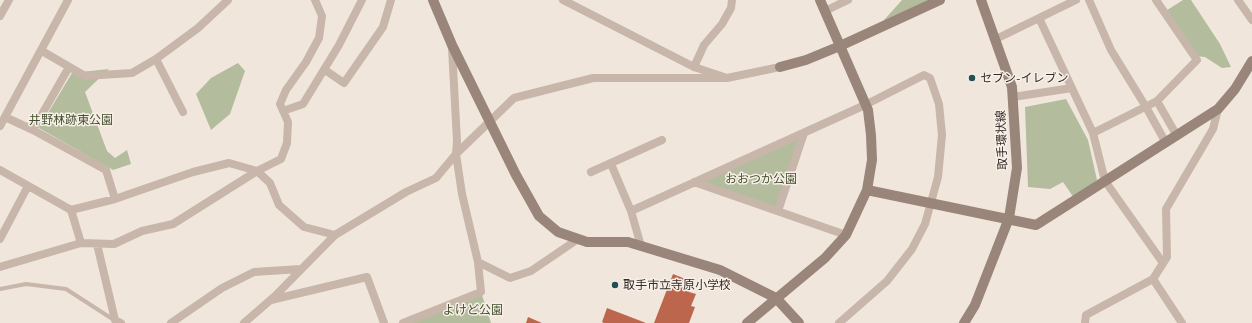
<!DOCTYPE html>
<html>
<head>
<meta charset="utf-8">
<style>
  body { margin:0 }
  canvas { display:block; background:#f0e6dc }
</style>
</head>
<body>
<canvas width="1252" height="323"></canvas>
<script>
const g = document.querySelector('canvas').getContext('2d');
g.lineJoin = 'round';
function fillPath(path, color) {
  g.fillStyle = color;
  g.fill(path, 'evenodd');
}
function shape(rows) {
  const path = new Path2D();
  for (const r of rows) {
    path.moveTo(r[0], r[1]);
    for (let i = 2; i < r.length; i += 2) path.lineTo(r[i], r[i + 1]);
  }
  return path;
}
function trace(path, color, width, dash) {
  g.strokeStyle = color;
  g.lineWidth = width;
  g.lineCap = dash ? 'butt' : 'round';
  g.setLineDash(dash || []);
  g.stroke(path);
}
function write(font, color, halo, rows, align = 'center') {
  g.font = font + ' "Public Sans","Noto Sans JP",sans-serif';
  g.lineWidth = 3;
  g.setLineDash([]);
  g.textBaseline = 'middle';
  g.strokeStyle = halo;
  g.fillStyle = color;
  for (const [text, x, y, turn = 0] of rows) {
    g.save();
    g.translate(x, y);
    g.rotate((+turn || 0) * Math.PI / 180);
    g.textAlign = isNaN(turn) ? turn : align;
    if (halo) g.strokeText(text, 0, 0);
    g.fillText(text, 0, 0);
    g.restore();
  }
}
fillPath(shape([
  [902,0,940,0,876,29],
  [1183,0,1191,0,1220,44,1231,67,1222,68,1205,57,1194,56,1164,12],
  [238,63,245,71,230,114,211,130,196,94,211,78],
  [109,69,85,92,107,151,115,158,127,150,131,164,113,170,39,128,72,73],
  [1066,99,1088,140,1097,180,1074,198,1063,182,1050,189,1028,187,1025,107],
  [804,133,778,211,694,182],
  [481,292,491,323,403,323]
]), '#b3bd9d');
fillPath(shape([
  [673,274,693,282,689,292,696,294,691,306,695,307,689,323,654,323],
  [607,308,646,323,604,323,602,322],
  [528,317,542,323,526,323]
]), '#bc674d');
trace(shape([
  [0,289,26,284,66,289,114,320]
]), '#c7b6a9', 4);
trace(shape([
  [563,0,694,67,727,78,780,67],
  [1089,0,1111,50,1146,107,1166,143],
  [1156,0,1197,60,1157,101],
  [1238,0,1252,20],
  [825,11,848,0],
  [0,16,9,0],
  [1039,18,1093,133,1105,181,1163,263],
  [996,39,1076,0],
  [42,51,85,76,132,73,156,59,198,28,228,0],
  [156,59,183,112],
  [694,67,704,45,722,24,731,8,732,0],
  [325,70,344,83,383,27,391,0],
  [1013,97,1072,88],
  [283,111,303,104,339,45,362,0],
  [5,117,33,130,106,170,115,199],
  [0,126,68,0],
  [33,130,69,67],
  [1093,133,1157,101,1177,136],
  [611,164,631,211,641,246],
  [0,170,71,210,115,199,193,172,229,163,257,171,281,159,287,143,288,122,280,104,286,90,306,62,319,38,322,16,315,0],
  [591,172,662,140],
  [694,182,846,235],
  [71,210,81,243],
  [631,211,865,105,924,75,930,78,939,104,942,135,938,177,925,224,912,249,887,281,839,323],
  [778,211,804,133],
  [0,239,28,186],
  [97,244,115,320,121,323],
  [478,262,510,278,531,271,578,239],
  [0,267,81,243,114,244,142,231,173,224,257,171,270,183,279,205,304,227,335,235],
  [1153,279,1182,323],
  [271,300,367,277,384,323],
  [171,323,222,288,254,272,301,269],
  [244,323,275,296,335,235,406,192,436,178,456,154,457,141,452,48],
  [403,323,481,292,478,262,462,194,456,154,514,98,593,78,727,78],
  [1085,323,1086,315,1153,279,1167,257,1166,209,1213,129,1218,109]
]), '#c7b6a9', 8);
trace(shape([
  [433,0,452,45,516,175,539,216,558,232,587,242,628,242,720,270,776,298,799,323],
  [780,67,806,60,840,46,940,0],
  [867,190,1036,225,1218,109,1235,89,1252,61],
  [747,323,825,258,846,235,867,190,872,160,871,135,868,110,820,0],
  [964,323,975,305,1009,218,1017,168,1012,87,981,0]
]), '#9a857a', 10);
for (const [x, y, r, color] of [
  [972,78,4,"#214f52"],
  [615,285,4,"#214f52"]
]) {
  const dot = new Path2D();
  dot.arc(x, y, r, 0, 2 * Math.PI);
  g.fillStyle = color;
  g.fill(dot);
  trace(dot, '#f8f0e8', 1.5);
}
write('12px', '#342c28', '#f8f0e8', [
  ["セブン-イレブン",980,78],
  ["取手市立寺原小学校",623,285]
], 'left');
write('12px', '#44502e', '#f8f0e8', [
  ["井野林跡東公園",71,120],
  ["おおつか公園",761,179],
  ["よけど公園",473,310]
]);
write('12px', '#342c28', '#f8f0e8', [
  ["取手環状線",1002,140,-92]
]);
</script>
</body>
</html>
